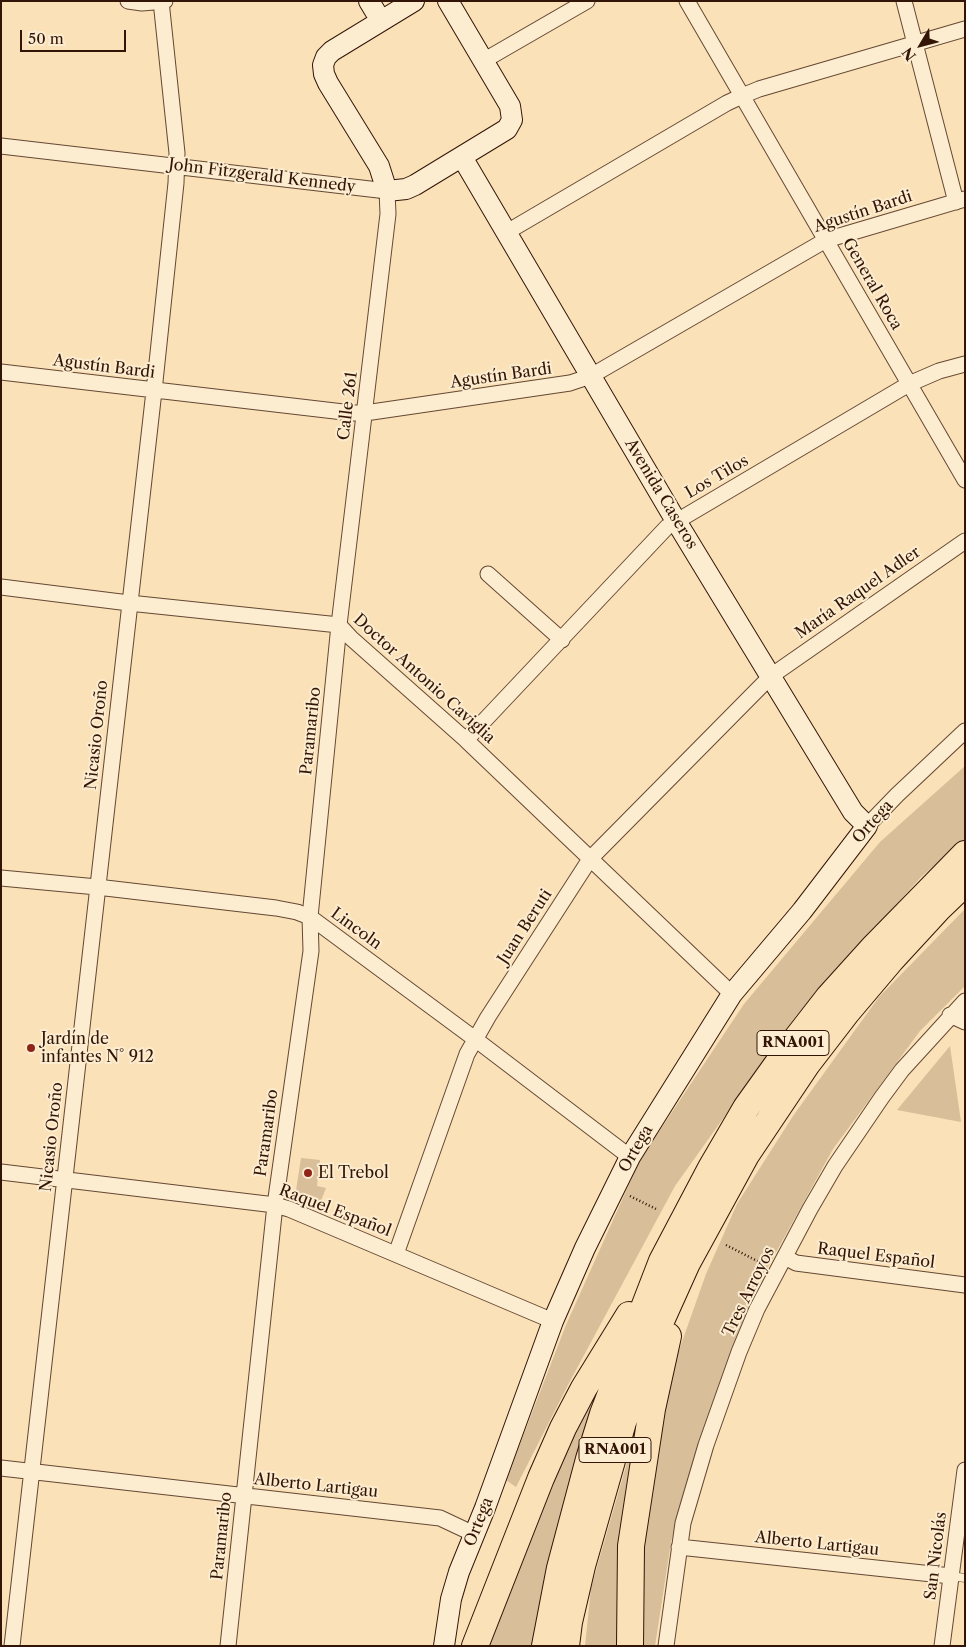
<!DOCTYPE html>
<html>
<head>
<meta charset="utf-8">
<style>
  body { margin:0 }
  #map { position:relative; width:966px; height:1647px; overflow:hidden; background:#fae1b7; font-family:"Libre Caslon Text",serif }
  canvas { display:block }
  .frame { position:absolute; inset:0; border:2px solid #331507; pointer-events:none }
  .north { position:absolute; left:896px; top:20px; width:50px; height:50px; -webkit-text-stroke:4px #fcecd0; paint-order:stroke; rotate:233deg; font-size:14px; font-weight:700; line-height:20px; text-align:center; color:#331507 }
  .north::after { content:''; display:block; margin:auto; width:18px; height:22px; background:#331507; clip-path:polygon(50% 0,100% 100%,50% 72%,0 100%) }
  .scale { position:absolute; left:20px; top:30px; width:106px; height:22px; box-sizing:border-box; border:2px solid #331507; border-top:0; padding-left:6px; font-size:15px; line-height:18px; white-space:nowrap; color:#331507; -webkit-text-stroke:4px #fcecd0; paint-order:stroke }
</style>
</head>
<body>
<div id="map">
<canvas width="966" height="1647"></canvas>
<div class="frame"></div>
<div class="north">N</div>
<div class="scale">50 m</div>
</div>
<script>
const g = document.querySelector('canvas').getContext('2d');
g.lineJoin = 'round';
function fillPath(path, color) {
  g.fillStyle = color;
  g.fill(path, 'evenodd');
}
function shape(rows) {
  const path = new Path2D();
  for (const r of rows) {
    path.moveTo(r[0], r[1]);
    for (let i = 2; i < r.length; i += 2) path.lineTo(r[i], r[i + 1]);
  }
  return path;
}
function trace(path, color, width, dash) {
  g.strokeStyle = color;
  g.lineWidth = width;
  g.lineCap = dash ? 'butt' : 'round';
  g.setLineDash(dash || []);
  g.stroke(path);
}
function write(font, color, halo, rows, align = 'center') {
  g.font = font + ' "Libre Caslon Text",serif';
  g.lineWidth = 4;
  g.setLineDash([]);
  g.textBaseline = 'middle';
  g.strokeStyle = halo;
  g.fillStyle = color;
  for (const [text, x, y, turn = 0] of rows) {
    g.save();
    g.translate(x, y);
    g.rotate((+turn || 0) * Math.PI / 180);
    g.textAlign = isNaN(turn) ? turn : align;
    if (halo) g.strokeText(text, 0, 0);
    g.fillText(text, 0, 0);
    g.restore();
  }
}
fillPath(shape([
  [965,766,965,839,921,877,796,1016,675,1186,569,1383,516,1487,506,1480,566,1325,640,1160,744,1004,880,842],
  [965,909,965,986,920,1031,833,1149,753,1294,699,1441,671,1542,655,1646,638,1646,639,1547,671,1373,706,1274,737,1204,793,1116,879,997],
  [950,1046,961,1122,897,1110],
  [301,1158,320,1160,317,1186,326,1188,318,1208,295,1197],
  [601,1382,539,1646,481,1646,549,1480],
  [643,1407,621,1646,585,1646,591,1588]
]), '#d8be99');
const lane = shape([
  [951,1576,965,1578]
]);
const street = shape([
  [128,1,142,3,165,1],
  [687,1,965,480],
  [904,1,956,202],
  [483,61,587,1],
  [1,146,387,191,388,214,339,625,310,917,311,951,275,1205,228,1646],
  [507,232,727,103,742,96,759,89,965,29],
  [1,372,352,413,365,413,570,383,591,376,826,240,965,199],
  [488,574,562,640],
  [1,587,129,603,339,625,351,638,466,740,732,994],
  [466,740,667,527,909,384,939,371,965,364],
  [867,826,897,795,965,731],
  [1,878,97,887,276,908,297,912,310,917,475,1039,630,1157],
  [950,1015,965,1022],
  [1,1172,275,1205,289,1209,553,1321],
  [396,1254,467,1054,488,1017,590,859,771,676,965,541],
  [785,1257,796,1263,965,1285],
  [1,1468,440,1518,474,1534],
  [679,1547,951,1576],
  [12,1646,154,391,176,183,177,153,161,1],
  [666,1646,683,1523,706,1445,739,1352,757,1309,810,1209,835,1166,882,1097,902,1070,965,1001],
  [942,1646,965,1470]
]);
const secondary = shape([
  [369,1,381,21],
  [414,1,332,51,326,57,323,65,324,74,328,83,379,166,387,191,406,189,415,185,507,129,512,120,510,106,448,1],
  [444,1646,451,1599,459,1572,485,1508,553,1321,585,1248,630,1157,732,994,802,911,867,826,853,812,676,521,462,157]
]);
const highway = shape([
  [475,1646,541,1478,563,1428,584,1388,629,1315],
  [545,1646,560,1568,589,1459,603,1414,662,1261,711,1168,746,1108,786,1052,828,998,875,946,965,854],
  [566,1646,569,1622,582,1566,623,1422,656,1332,687,1263,746,1155,807,1064,847,1012,891,960,938,909,965,883],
  [630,1646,631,1546,652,1409,668,1336]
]);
trace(lane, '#654833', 9);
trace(street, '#654833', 17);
trace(secondary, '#331507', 22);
trace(highway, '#331507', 28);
trace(shape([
  [630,1196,656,1209],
  [726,1245,765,1265]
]), '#331507', 2.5, [1, 2.5]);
trace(lane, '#fcecd0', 8);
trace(street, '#fcecd0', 15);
trace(secondary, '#fcecd0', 20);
trace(highway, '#fae1b7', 26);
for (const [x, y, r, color] of [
  [31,1048,5,"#8f2418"],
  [308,1173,5,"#8f2418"]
]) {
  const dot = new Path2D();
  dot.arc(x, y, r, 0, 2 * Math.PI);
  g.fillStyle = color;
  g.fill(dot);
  trace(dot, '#fcecd0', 2);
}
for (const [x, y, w] of [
  [793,1043,72],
  [615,1450,72]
]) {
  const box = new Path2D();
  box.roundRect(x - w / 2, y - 12.5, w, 25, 4);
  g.fillStyle = '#fcecd0';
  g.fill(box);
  trace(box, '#331507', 1);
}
write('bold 15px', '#331507', null, [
  ["RNA001",793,1043],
  ["RNA001",615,1450]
]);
write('16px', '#331507', '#fcecd0', [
  ["John Fitzgerald Kennedy",262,176,7],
  ["Agustín Bardi",863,212,-18],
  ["General Roca",872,284,60],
  ["Agustín Bardi",104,367,7],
  ["Agustín Bardi",501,376,-8],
  ["Calle 261",348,406,-83],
  ["Los Tilos",717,477,-30],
  ["Avenida Caseros",661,494,59],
  ["María Raquel Adler",858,593,-35],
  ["Doctor Antonio Caviglia",424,679,42],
  ["Paramaribo",311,731,-84],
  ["Nicasio Oroño",97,735,-84],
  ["Ortega",873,822,-48],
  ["Juan Beruti",525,927,-57],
  ["Lincoln",356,929,36],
  ["Paramaribo",267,1133,-82],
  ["Nicasio Oroño",52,1137,-84],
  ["Ortega",636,1149,-60],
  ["Raquel Español",335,1211,21],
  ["Raquel Español",876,1256,7],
  ["Tres Arroyos",749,1292,-64],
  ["Alberto Lartigau",316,1486,6],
  ["Ortega",479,1522,-68],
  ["Paramaribo",222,1536,-84],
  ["Alberto Lartigau",817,1544,6],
  ["San Nicolás",936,1556,-83]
]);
write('16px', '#331507', '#fcecd0', [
  ["Jardín de",41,1039],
  ["infantes N° 912",41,1057],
  ["El Trebol",318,1173]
], 'left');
</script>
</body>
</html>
